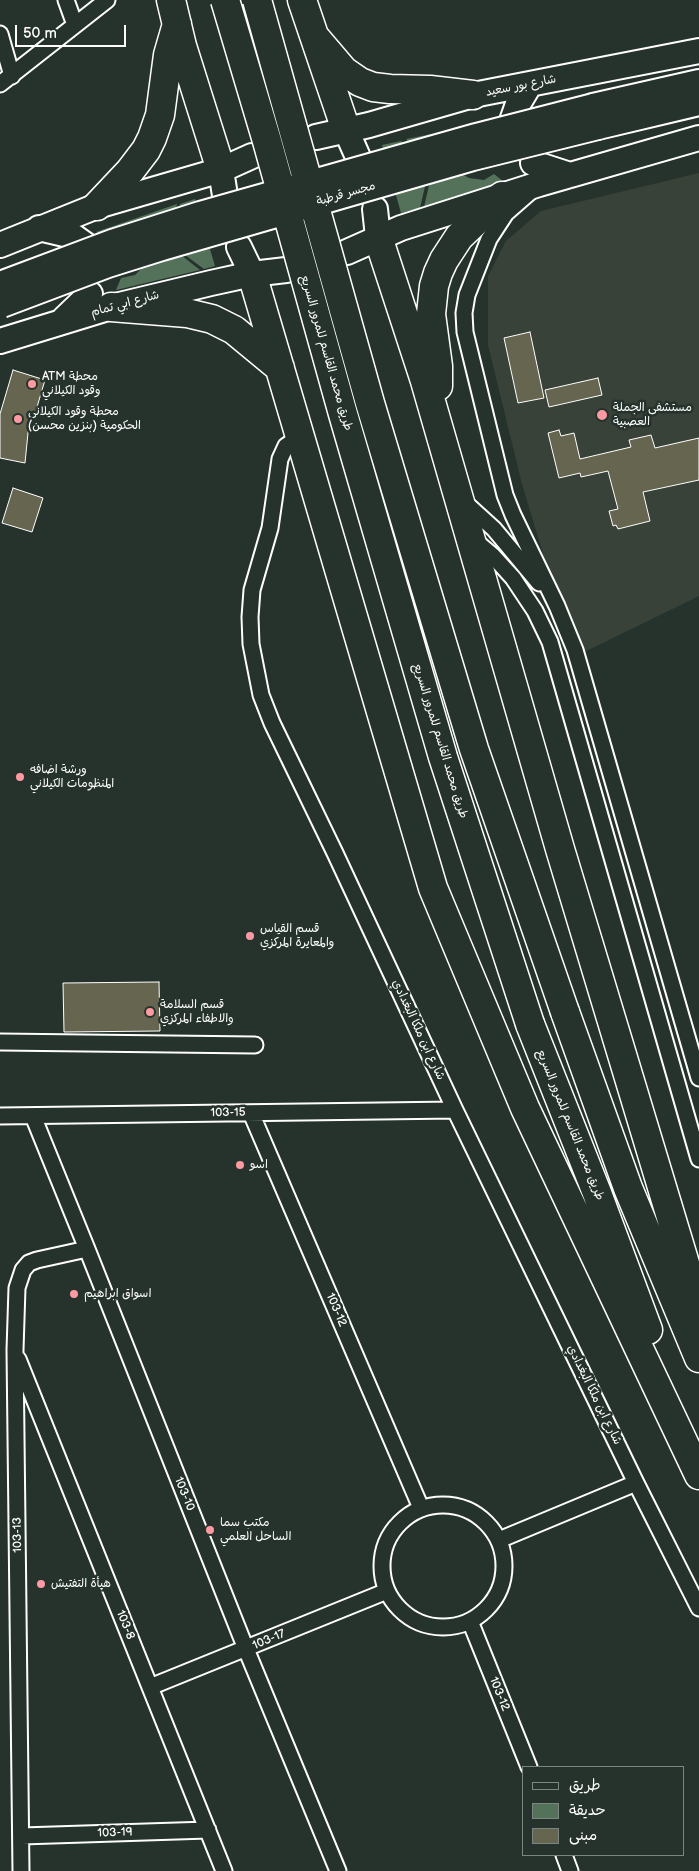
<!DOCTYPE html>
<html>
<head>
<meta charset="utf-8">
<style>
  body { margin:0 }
  #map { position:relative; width:699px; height:1871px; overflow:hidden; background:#26332d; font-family:"Balsamiq Sans","Playpen Sans Arabic",sans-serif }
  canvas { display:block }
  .legend { position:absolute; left:522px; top:1766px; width:162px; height:90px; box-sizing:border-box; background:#26332d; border:1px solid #7d8581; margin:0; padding:6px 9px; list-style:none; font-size:15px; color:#fff }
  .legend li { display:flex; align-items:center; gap:10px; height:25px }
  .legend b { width:25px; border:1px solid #7d8581 }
  .scale { position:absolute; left:15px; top:25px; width:111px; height:22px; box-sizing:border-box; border:2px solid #fff; border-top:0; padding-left:6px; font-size:15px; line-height:18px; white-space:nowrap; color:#fff; -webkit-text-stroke:4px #26332d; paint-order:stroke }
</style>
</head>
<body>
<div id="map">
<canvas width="699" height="1871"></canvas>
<ul class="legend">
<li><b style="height:6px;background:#26332d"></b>طريق</li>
<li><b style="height:14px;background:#54725a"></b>حديقة</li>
<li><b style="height:14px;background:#666550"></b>مبنى</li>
</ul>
<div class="scale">50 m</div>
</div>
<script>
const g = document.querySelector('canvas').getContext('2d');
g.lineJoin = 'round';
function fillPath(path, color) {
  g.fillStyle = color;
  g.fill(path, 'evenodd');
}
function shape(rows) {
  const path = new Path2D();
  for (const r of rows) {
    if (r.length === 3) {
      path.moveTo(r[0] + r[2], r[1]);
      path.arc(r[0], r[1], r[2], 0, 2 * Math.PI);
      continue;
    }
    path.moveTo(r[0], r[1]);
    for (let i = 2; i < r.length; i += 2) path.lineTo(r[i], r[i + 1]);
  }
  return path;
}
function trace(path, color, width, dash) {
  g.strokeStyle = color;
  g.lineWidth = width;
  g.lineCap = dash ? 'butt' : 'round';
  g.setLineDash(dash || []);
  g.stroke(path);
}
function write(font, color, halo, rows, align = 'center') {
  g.font = font + ' "Balsamiq Sans","Playpen Sans Arabic",sans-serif';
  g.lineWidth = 5;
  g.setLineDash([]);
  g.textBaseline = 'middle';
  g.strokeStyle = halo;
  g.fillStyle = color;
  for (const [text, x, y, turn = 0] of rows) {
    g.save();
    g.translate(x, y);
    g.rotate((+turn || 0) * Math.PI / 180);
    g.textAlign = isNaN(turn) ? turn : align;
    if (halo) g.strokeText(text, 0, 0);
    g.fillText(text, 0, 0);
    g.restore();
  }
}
fillPath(shape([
  [699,173,699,596,574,657,522,484,488,345,488,276,506,241,541,211]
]), '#394238');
fillPath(shape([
  [469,127,457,168,462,174,469,178,484,180,494,174,504,182,424,207,433,168,406,139],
  [401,141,429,169,420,208,401,213,382,145],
  [195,199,215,266,204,269,170,244,180,204],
  [177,204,167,244,200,270,116,290,121,278,135,275,141,269,145,262,96,232]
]), '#54725a');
const building = shape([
  [530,332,544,398,518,403,504,338,530,332],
  [13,370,45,380,32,424,29,423,25,463,0,458,0,414,13,370],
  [598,378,602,395,549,407,545,390,598,378],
  [559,430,561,436,574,433,580,459,631,447,629,440,651,435,655,448,699,438,699,480,643,492,650,521,618,529,616,525,613,526,609,511,618,509,608,471,581,477,580,473,559,478,548,433,559,430],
  [13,488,43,498,32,532,2,523,13,488],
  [159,982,160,1031,64,1032,63,983,159,982]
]);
fillPath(building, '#666550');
trace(building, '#fff', 1);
const street = shape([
  [66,0,75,25],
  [0,34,12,76],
  [0,84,107,0],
  [530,192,506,213,489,239,467,295,464,313,465,332,505,495,513,515,557,606,575,650,699,1078],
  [301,436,286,446,280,459,270,528,252,590,250,617,251,644,261,695,272,723,335,853,455,1110,636,1483,699,1608],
  [461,499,494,529,539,583],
  [473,539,493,556,513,578,535,611,550,642,699,1159],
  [0,1042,255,1045],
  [251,1113,421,1508],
  [0,1116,455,1110],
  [33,1116,87,1249,246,1649,338,1871],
  [18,1359,224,1871],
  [443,1566,61],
  [499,1540,636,1483],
  [470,1621,529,1767],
  [150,1687,387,1591],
  [22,1836,208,1830],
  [564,1855,570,1871],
  [21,1871,15,1350,17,1288,23,1270,29,1263,37,1260,87,1249]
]);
const primary = shape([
  [593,106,699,82],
  [512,121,518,104,530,84],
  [598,127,699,103],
  [346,130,361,164],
  [316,137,369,125,473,95,699,51],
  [533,163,570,175],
  [221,170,226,202],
  [375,209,378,237],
  [39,228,73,236,87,246],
  [0,245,97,206,221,170,252,156],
  [239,247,252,274],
  [347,252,401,228,539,184,699,138],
  [64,319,90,294],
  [0,341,111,307,211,283,252,274,286,270]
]);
const highway = shape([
  [171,0,182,46,221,170],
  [302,0,346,130],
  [315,37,344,71,360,82,373,87,390,89,430,90,473,95],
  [97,206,130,171,146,150,152,138,160,115,168,55,177,24],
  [378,237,425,381,560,849,699,1310],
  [252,274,433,888,525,1108,699,1475],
  [111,307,187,313,212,319,234,330,280,368],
  [438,386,438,366,431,314,434,286,438,273,444,260,459,237,502,196],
  [565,1012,628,1188,699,1358],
  [530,1024,597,1193,648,1330]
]);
trace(street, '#fff', 19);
trace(primary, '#fff', 28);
trace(highway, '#fff', 31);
trace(street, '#26332d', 15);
trace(primary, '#26332d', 24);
trace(highway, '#26332d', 28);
const primaryBridge = shape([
  [0,284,112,242,200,214,476,136,593,106],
  [2,305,108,265,162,248,473,158,598,127]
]);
const highwayBridge = shape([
  [225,0,267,141,343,414,443,757,530,1024],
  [257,0,370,403,474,749,565,1012]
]);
trace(primaryBridge, '#fff', 28, []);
trace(highwayBridge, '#fff', 31, []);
trace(primaryBridge, '#26332d', 24);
trace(highwayBridge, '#26332d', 28);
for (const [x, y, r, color] of [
  [32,384,5,"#ff9aa2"],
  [602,415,6,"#ff9aa2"],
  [18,419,5,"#ff9aa2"],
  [20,777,5,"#ff9aa2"],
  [250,936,5,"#ff9aa2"],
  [150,1012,5,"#ff9aa2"],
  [240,1165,5,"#ff9aa2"],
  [74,1294,5,"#ff9aa2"],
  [210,1530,5,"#ff9aa2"],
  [41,1584,5,"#ff9aa2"]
]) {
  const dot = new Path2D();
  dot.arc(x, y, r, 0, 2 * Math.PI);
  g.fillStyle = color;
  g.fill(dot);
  trace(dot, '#26332d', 2);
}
write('12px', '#fff', '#26332d', [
  ["شارع بور سعيد",521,86,-11],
  ["مجسر قرطبة",346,194,-16],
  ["شارع ابي تمام",125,304,-15],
  ["طريق محمد القاسم للمرور السريع",326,353,74],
  ["طريق محمد القاسم للمرور السريع",440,741,73],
  ["شارع ابن ملكا البغدادي",418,1030,65],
  ["103-15",228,1113,-1],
  ["طريق محمد القاسم للمرور السريع",570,1125,68],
  ["103-12",336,1310,67],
  ["شارع ابن ملكا البغدادي",594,1395,64],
  ["103-10",184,1494,68],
  ["103-13",18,1535,-91],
  ["103-8",125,1625,68],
  ["103-17",269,1640,-23],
  ["103-12",499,1694,68],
  ["103-19",115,1833,-2]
]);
write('12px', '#fff', '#26332d', [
  ["ATM محطة",42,377],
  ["وقود الكيلاني",42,391],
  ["مستشفى الجملة",613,408],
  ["العصبية",613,422],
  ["محطة وقود الكيلاني",28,412],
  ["الحكومية (بنزين محسن)",28,426],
  ["ورشة اضافه",30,770],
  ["المنظومات الكيلاني",30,784],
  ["قسم القياس",260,929],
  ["والمعايرة المركزي",260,943],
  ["قسم السلامة",160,1005],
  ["والاطفاء المركزي",160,1019],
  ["اسو",250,1165],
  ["اسواق ابراهيم",84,1294],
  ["مكتب سما",220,1523],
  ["الساحل العلمي",220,1537],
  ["هيأة التفتيش",51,1584]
], 'left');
</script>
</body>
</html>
